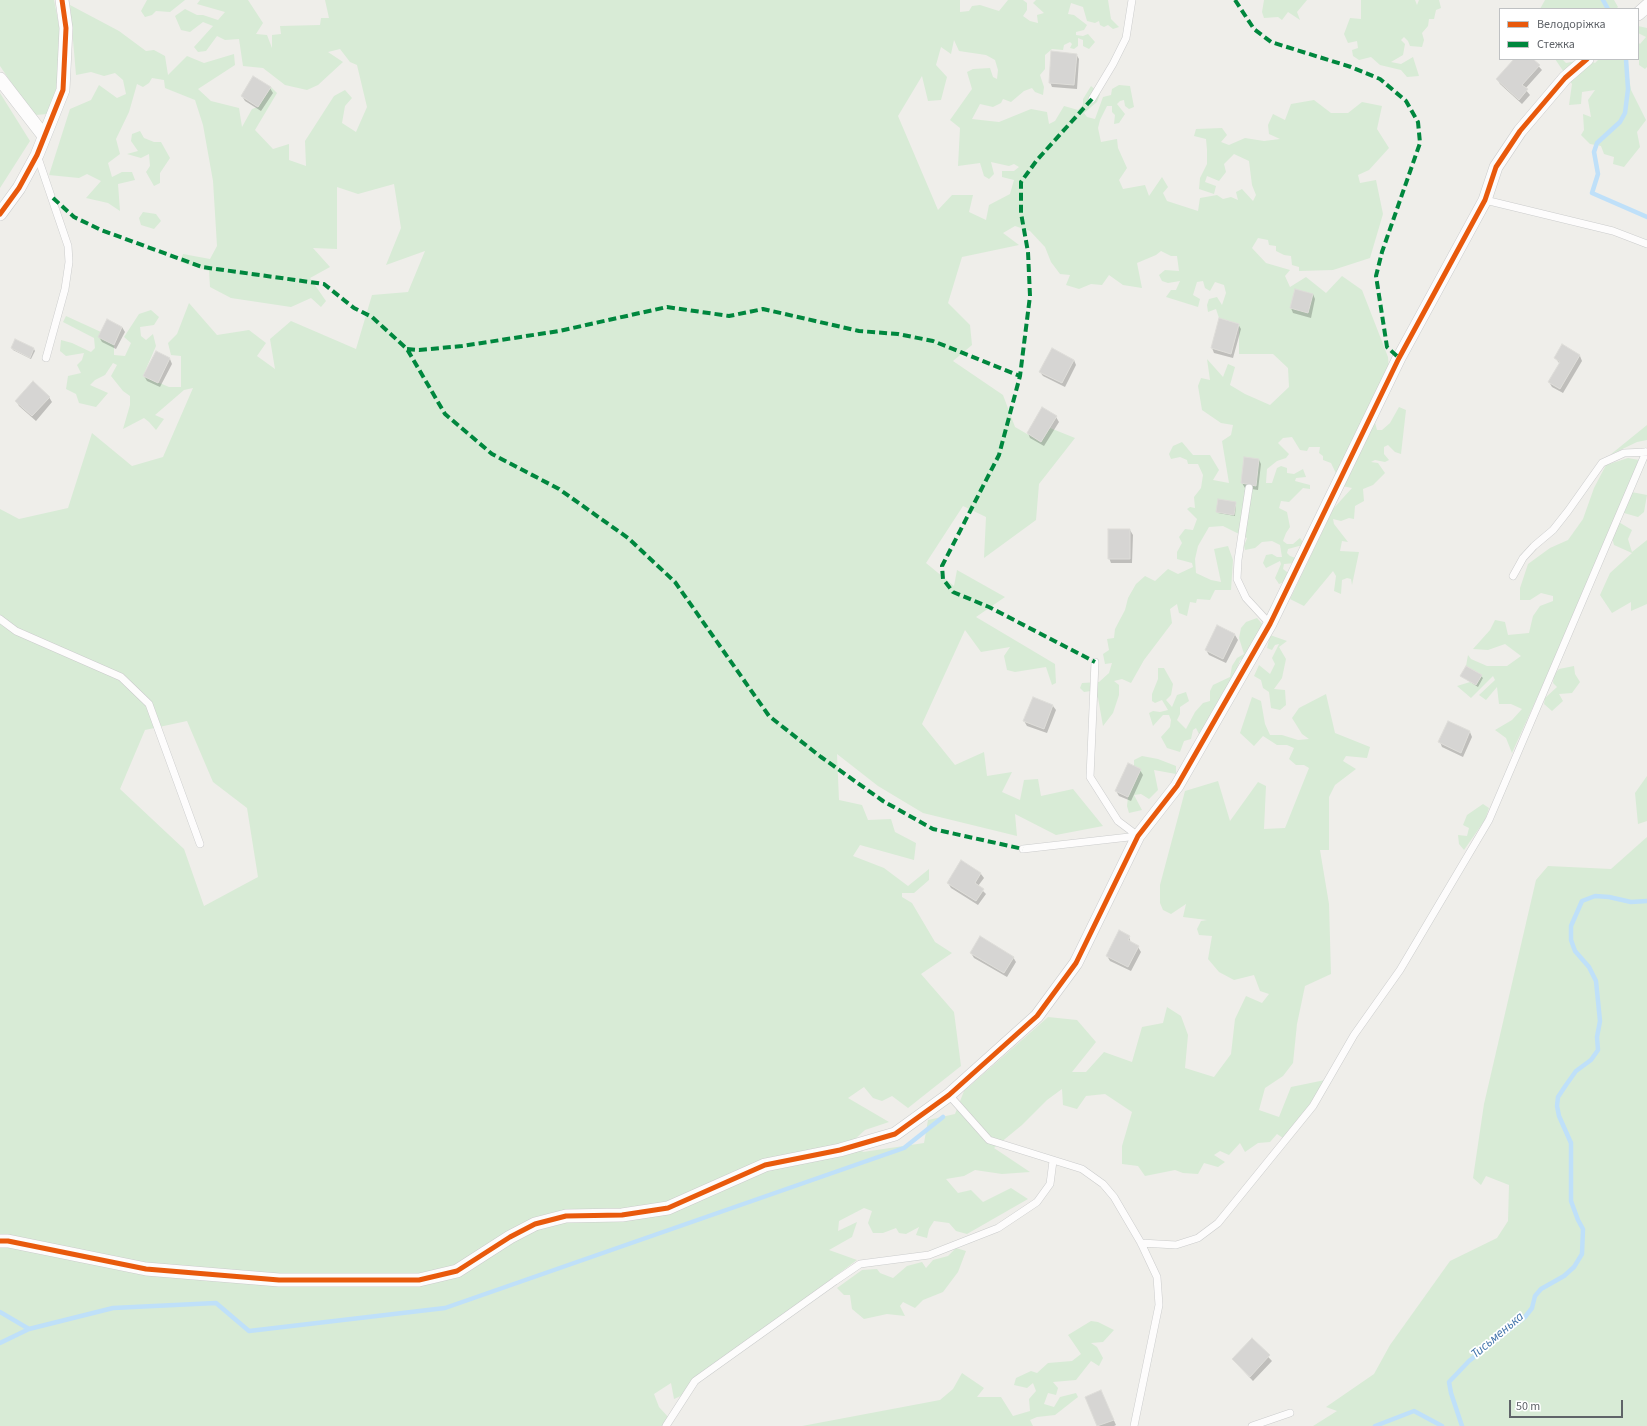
<!DOCTYPE html>
<html>
<head>
<meta charset="utf-8">
<style>
  body { margin:0 }
  #map { position:relative; width:1647px; height:1426px; overflow:hidden; background:#efeeea; font-family:"Source Sans 3",sans-serif }
  canvas { display:block }
  .legend { position:absolute; left:1499px; top:8px; width:140px; height:52px; box-sizing:border-box; background:#fff; border:1px solid #bfc1c3; margin:0; padding:5px 7px; list-style:none; font-size:12px; color:#5f6368 }
  .legend li { display:flex; align-items:center; gap:8px; height:20px }
  .legend b { width:20px; border:1px solid #bfc1c3 }
  .scale { position:absolute; left:1509px; top:1400px; width:114px; height:18px; box-sizing:border-box; border:2px solid #5f6368; border-top:0; padding-left:5px; font-size:12px; line-height:14px; white-space:nowrap; color:#5f6368; -webkit-text-stroke:3px #fff; paint-order:stroke }
</style>
</head>
<body>
<div id="map">
<canvas width="1647" height="1426"></canvas>
<ul class="legend">
<li><b style="height:5px;background:#e8590c"></b>Велодоріжка</li>
<li><b style="height:5px;background:#00873e"></b>Стежка</li>
</ul>
<div class="scale">50 m</div>
</div>
<script>
const g = document.querySelector('canvas').getContext('2d');
g.lineJoin = 'round';
function fillPath(path, color) {
  g.fillStyle = color;
  g.fill(path, 'evenodd');
}
function shape(rows) {
  const path = new Path2D();
  for (const r of rows) {
    path.moveTo(r[0], r[1]);
    for (let i = 2; i < r.length; i += 2) path.lineTo(r[i], r[i + 1]);
  }
  return path;
}
function trace(path, color, width, dash) {
  g.strokeStyle = color;
  g.lineWidth = width;
  g.lineCap = dash ? 'butt' : 'round';
  g.setLineDash(dash || []);
  g.stroke(path);
}
function write(font, color, halo, rows, align = 'center') {
  g.font = font + ' "Source Sans 3",sans-serif';
  g.lineWidth = 3.5;
  g.setLineDash([]);
  g.textBaseline = 'middle';
  g.strokeStyle = halo;
  g.fillStyle = color;
  for (const [text, x, y, turn = 0] of rows) {
    g.save();
    g.translate(x, y);
    g.rotate((+turn || 0) * Math.PI / 180);
    g.textAlign = isNaN(turn) ? turn : align;
    if (halo) g.strokeText(text, 0, 0);
    g.fillText(text, 0, 0);
    g.restore();
  }
}
fillPath(shape([
  [0,0,54,0,62,40,56,91,47,114,36,115,27,106,0,66],
  [147,0,185,0,170,12,156,11,152,15,145,17,141,11],
  [200,0,248,0,263,23,256,34,267,35,272,48,272,35,281,34,280,26,320,25,321,18,329,18,325,0,960,0,960,12,969,11,972,6,980,5,999,11,1008,0,1023,0,1027,3,1027,10,1023,16,1030,21,1038,23,1037,15,1044,13,1033,3,1036,0,1108,0,1111,19,1119,27,1113,29,1108,25,1104,27,1100,25,1099,21,1095,23,1087,21,1083,7,1071,3,1068,14,1074,15,1087,25,1084,30,1076,32,1076,35,1083,36,1088,34,1095,42,1089,49,1083,46,1083,40,1078,38,1078,46,1074,49,1070,48,1072,44,1070,42,1064,45,1063,50,1052,49,1045,55,1045,69,1040,75,1044,87,1043,95,1035,92,1032,88,1024,91,1011,102,1003,99,1001,103,993,107,980,104,972,119,999,122,1031,109,1047,112,1049,124,1055,121,1064,106,1078,110,1083,105,1083,99,1091,86,1100,94,1097,102,1084,113,1087,117,1095,119,1103,97,1111,95,1112,89,1119,85,1130,86,1134,107,1129,109,1125,106,1124,100,1120,101,1117,104,1125,114,1119,123,1114,124,1115,115,1112,112,1112,106,1107,106,1100,120,1098,128,1101,142,1117,139,1118,148,1127,168,1119,180,1123,189,1145,185,1149,196,1162,177,1168,187,1163,193,1167,201,1198,211,1200,198,1217,195,1223,199,1231,197,1238,200,1236,192,1242,189,1253,201,1256,195,1252,185,1249,161,1234,154,1224,164,1226,172,1219,181,1207,176,1205,182,1216,186,1214,194,1199,189,1200,178,1207,164,1207,150,1206,139,1194,136,1196,129,1222,128,1227,135,1221,142,1229,145,1245,138,1264,141,1280,139,1269,134,1268,125,1273,114,1285,120,1291,104,1314,100,1331,113,1348,113,1362,102,1382,106,1377,129,1389,148,1369,170,1358,175,1360,183,1376,180,1383,214,1370,258,1333,270,1299,271,1299,267,1292,265,1291,256,1284,255,1276,251,1276,246,1269,245,1268,240,1258,238,1252,248,1266,263,1290,270,1285,276,1290,287,1306,277,1326,293,1342,276,1362,290,1388,357,1389,370,1371,408,1377,430,1382,430,1390,423,1399,407,1406,410,1401,454,1395,452,1388,445,1384,447,1384,454,1389,460,1385,462,1375,460,1371,462,1378,463,1385,473,1373,485,1363,489,1364,501,1355,506,1354,519,1349,518,1341,521,1333,519,1334,524,1348,542,1342,541,1340,551,1359,552,1352,585,1351,579,1347,578,1342,580,1341,594,1334,591,1336,576,1333,571,1304,606,1290,599,1333,509,1352,488,1342,486,1331,463,1323,460,1323,456,1319,453,1320,447,1309,447,1307,451,1300,450,1292,437,1283,438,1278,443,1289,454,1286,458,1277,461,1267,469,1266,483,1272,483,1277,468,1281,466,1287,468,1287,473,1294,474,1303,469,1306,477,1296,478,1295,481,1310,485,1310,489,1303,488,1289,502,1281,501,1279,508,1287,512,1290,527,1286,533,1283,541,1287,544,1293,544,1300,538,1305,545,1303,547,1299,546,1288,549,1287,553,1290,556,1298,559,1295,563,1284,564,1283,569,1291,575,1287,581,1279,584,1275,578,1281,564,1280,561,1266,568,1263,563,1266,555,1272,554,1277,557,1282,557,1280,545,1272,541,1262,542,1255,548,1245,550,1244,546,1247,538,1223,526,1209,527,1198,546,1195,559,1196,573,1211,580,1221,582,1214,549,1228,546,1233,560,1231,590,1215,590,1210,600,1197,599,1196,603,1190,602,1187,616,1179,613,1177,604,1170,609,1172,623,1144,660,1131,683,1122,679,1114,681,1119,685,1119,695,1113,713,1103,726,1098,698,1091,691,1084,692,1080,688,1082,683,1099,682,1109,673,1112,663,1105,664,1103,654,1109,650,1107,639,1114,638,1115,629,1125,610,1128,598,1136,584,1145,576,1155,581,1168,569,1178,574,1193,567,1192,563,1177,559,1177,552,1182,543,1179,537,1185,529,1193,530,1197,519,1187,509,1190,507,1195,508,1194,497,1201,488,1203,475,1198,464,1188,464,1187,460,1180,457,1171,459,1169,454,1173,446,1182,442,1193,455,1210,455,1219,470,1213,480,1229,483,1222,441,1231,435,1233,425,1221,423,1202,410,1198,386,1201,378,1210,380,1207,359,1223,377,1228,364,1235,367,1230,385,1245,394,1270,405,1289,387,1288,368,1273,354,1239,354,1239,324,1219,318,1216,309,1208,312,1207,305,1209,299,1217,297,1222,305,1226,293,1224,285,1215,282,1210,291,1205,288,1203,281,1197,282,1193,295,1200,299,1198,307,1166,297,1171,290,1176,290,1180,281,1168,283,1162,281,1159,275,1165,270,1179,271,1177,256,1171,256,1161,251,1156,255,1137,263,1142,288,1123,285,1109,275,1102,285,1091,284,1079,289,1066,285,1070,275,1060,274,1051,262,1045,247,1030,231,1015,226,1003,233,1019,245,962,257,948,303,970,325,972,345,953,361,1003,395,1015,427,1041,442,1050,428,1075,438,1039,484,1036,520,984,558,986,517,963,506,926,563,954,586,957,570,1005,597,976,617,1055,664,1056,683,1052,685,1046,667,1015,672,1007,670,1004,656,1010,647,981,652,965,630,922,724,955,765,984,752,987,776,1012,772,1002,792,1020,800,1024,780,1038,779,1041,796,1073,789,1103,826,1056,835,1015,814,1017,836,923,813,878,786,837,754,839,800,862,805,868,820,891,819,895,832,916,843,914,860,860,845,853,856,884,868,908,886,929,869,929,880,914,893,902,893,902,897,912,903,935,942,952,953,921,974,954,1012,961,1066,908,1108,892,1096,882,1101,873,1098,864,1087,848,1098,889,1122,865,1130,854,1140,863,1152,924,1143,928,1120,955,1114,964,1091,1048,1017,1077,1020,1096,1042,1072,1072,1086,1072,1104,1052,1132,1062,1142,1027,1163,1023,1167,1007,1181,1016,1188,1035,1185,1068,1214,1077,1231,1054,1235,1019,1246,996,1262,1003,1269,994,1260,991,1254,975,1234,980,1219,972,1208,959,1212,936,1199,935,1197,929,1201,921,1207,920,1183,917,1186,904,1171,914,1163,910,1160,903,1160,885,1185,791,1218,781,1230,821,1258,782,1266,786,1264,829,1285,828,1309,768,1304,765,1296,765,1289,759,1294,748,1287,745,1277,745,1263,736,1254,746,1240,733,1252,697,1261,701,1265,724,1270,735,1282,735,1298,740,1309,739,1302,734,1292,718,1299,708,1326,694,1335,733,1370,747,1367,758,1346,756,1343,761,1356,769,1335,785,1329,797,1329,850,1320,850,1329,904,1331,974,1305,986,1297,1024,1293,1063,1283,1076,1265,1088,1259,1110,1279,1117,1291,1087,1325,1080,1312,1105,1283,1138,1277,1134,1270,1142,1258,1143,1245,1152,1240,1143,1229,1155,1220,1151,1214,1155,1225,1162,1218,1167,1204,1163,1198,1174,1183,1173,1175,1170,1145,1176,1138,1166,1122,1164,1122,1146,1132,1112,1105,1094,1086,1096,1077,1109,1063,1105,1062,1089,1047,1100,1022,1125,994,1148,1030,1172,1002,1174,975,1170,964,1176,946,1179,958,1193,971,1190,983,1202,1011,1188,1028,1199,967,1234,956,1231,949,1223,934,1221,929,1229,927,1238,916,1235,919,1227,906,1234,899,1233,896,1228,883,1233,873,1233,868,1223,872,1211,864,1208,839,1221,838,1231,857,1222,852,1237,829,1250,857,1260,775,1321,683,1395,674,1399,671,1383,654,1394,659,1407,670,1419,664,1426,0,1426,0,509,19,519,68,508,92,433,132,466,163,457,193,388,184,390,155,415,164,419,156,430,149,422,144,418,123,429,130,405,130,396,123,391,111,376,117,365,113,363,105,375,95,380,90,385,108,393,96,407,79,403,76,394,66,389,68,376,81,373,77,365,82,360,84,353,66,356,60,351,61,340,72,343,91,352,95,348,94,338,63,322,66,316,101,332,114,345,114,355,125,356,131,343,124,337,139,314,151,310,159,317,154,325,140,327,141,336,146,340,153,334,156,346,143,376,169,387,181,387,181,356,171,355,168,343,177,334,189,303,217,335,249,330,266,343,257,356,275,369,270,339,291,321,356,349,372,295,408,292,425,251,386,265,401,228,394,184,358,194,337,187,337,249,313,248,330,267,310,278,326,301,321,307,311,298,291,307,231,298,210,287,209,271,180,262,183,254,210,259,217,246,213,181,203,125,195,100,165,88,164,80,152,78,149,83,143,87,137,84,129,112,116,139,120,154,108,163,112,177,122,172,132,172,135,180,118,184,120,211,108,203,86,198,101,181,87,174,79,178,49,175,70,109,91,100,99,85,117,98,126,94,123,80,115,73,104,76,91,72,76,75,70,5,119,31,146,51,154,50,165,56,168,75,187,56,204,63,234,54,235,65,198,89,211,101,239,108,242,127,252,109,258,107,271,87,277,93,255,130,273,149,289,144,289,160,306,166,305,141,334,96,345,90,352,98,345,106,342,123,356,132,367,107,357,65,350,62,340,49,328,52,343,62,318,85,307,90,285,85,263,68,243,66,239,39,225,40,217,36,206,51,198,52,194,47,213,26,203,22,190,32,181,30,175,16,185,9,197,15,203,15,218,20,225,12,197,4],
  [954,40,959,51,986,55,995,60,998,70,997,79,993,77,990,68,973,69,967,72,972,89,950,120,960,128,958,166,980,163,984,176,989,179,994,174,991,162,1009,166,1014,164,1019,167,1014,171,1002,171,1002,177,1014,180,1010,194,989,205,986,220,969,212,973,195,952,195,938,210,898,116,922,76,928,101,941,100,947,77,936,65,941,47,951,54],
  [187,721,213,782,247,808,258,877,204,906,184,849,120,789,145,730],
  [1264,0,1307,0,1297,12,1300,20,1288,12,1282,20,1278,17,1264,18,1262,12],
  [1361,0,1415,0,1417,5,1419,0,1439,0,1441,8,1436,10,1434,19,1429,19,1428,26,1422,33,1424,40,1422,47,1410,46,1408,41,1404,37,1401,40,1405,44,1403,55,1391,62,1401,64,1413,57,1419,76,1407,77,1401,70,1380,65,1371,57,1359,60,1353,56,1352,50,1358,48,1357,41,1348,43,1344,34,1350,18,1361,19],
  [1545,0,1614,0,1618,7,1616,9,1540,9],
  [1638,26,1647,28,1647,67,1645,69,1639,65,1639,59,1630,60,1638,59,1638,42,1640,44,1646,37,1638,33],
  [1555,59,1562,59,1566,63,1587,59,1595,63,1599,59,1626,59,1631,90,1646,120,1637,132,1640,147,1624,167,1613,164,1614,157,1604,154,1601,146,1590,144,1581,135,1584,130,1583,114,1591,117,1588,100,1595,90,1582,92,1581,104,1569,105,1572,84],
  [0,93,30,141,0,188],
  [140,131,144,138,154,142,161,142,170,158,160,173,160,183,154,186,146,172,150,166,149,154,141,158,127,154,138,151,131,141,132,134],
  [143,212,156,214,161,221,154,229,141,225,139,218],
  [1647,425,1647,440,1637,442,1610,455],
  [1628,458,1639,460,1626,491,1647,495,1644,512,1638,517,1624,513,1617,521,1632,530,1628,539,1632,552,1647,540,1647,604,1631,611,1631,602,1612,613,1600,595,1610,573,1632,553,1614,545,1611,534,1512,753,1506,738,1495,730,1512,720,1522,709,1511,704,1499,704,1497,687,1486,700,1479,695,1495,680,1493,676,1471,698,1457,686,1470,682,1476,685,1482,675,1466,666,1468,655,1471,659,1487,666,1507,666,1521,656,1505,644,1488,650,1473,649,1490,630,1495,620,1505,622,1508,635,1529,633,1533,616,1540,606,1553,601,1553,596,1541,593,1530,600,1520,600,1520,588,1528,564,1550,548,1568,540,1583,519,1594,488,1606,465],
  [1257,618,1264,626,1249,656,1240,660,1234,676,1221,696,1200,736,1196,728,1193,730,1191,739,1184,741,1180,752,1167,748,1161,737,1170,727,1171,720,1169,715,1163,715,1153,726,1149,713,1153,711,1160,712,1168,710,1162,700,1155,703,1152,701,1152,694,1158,679,1158,668,1164,668,1173,684,1171,695,1166,700,1172,707,1177,695,1186,692,1189,701,1180,707,1180,714,1177,720,1186,729,1195,712,1203,703,1210,701,1210,691,1213,685,1230,677,1232,666,1237,658,1244,654,1239,638,1241,628,1246,622],
  [1270,635,1287,641,1279,647,1286,659,1282,678,1274,689,1285,690,1286,705,1280,710,1271,708,1269,692,1263,688,1261,680,1254,676,1259,665,1270,674,1275,664,1272,658,1279,644,1275,645,1272,650,1267,648],
  [1574,666,1575,674,1580,682,1572,693,1559,694,1563,701,1552,711,1544,704,1545,698,1557,687,1553,683,1554,674,1559,669],
  [1142,756,1158,759,1176,766,1176,774,1154,770,1158,790,1149,799,1141,794,1134,795,1142,810,1129,813,1127,806,1128,797,1141,769,1134,766,1134,760],
  [1647,776,1647,821,1638,824,1635,793],
  [1483,804,1489,808,1485,820,1464,850,1459,844,1458,835,1467,836,1469,828,1463,825,1467,815],
  [1647,837,1647,1426,1313,1426,1337,1411,1326,1407,1374,1374,1390,1345,1450,1261,1497,1238,1508,1221,1509,1185,1486,1176,1481,1185,1473,1178,1484,1104,1536,880,1548,866,1611,869],
  [956,1248,966,1251,958,1272,943,1292,923,1300,915,1308,903,1302,900,1306,905,1316,887,1314,864,1319,852,1309,850,1295,844,1295,837,1288,862,1270,877,1269,880,1273,893,1278,907,1266,922,1262,926,1268,933,1260,948,1256],
  [1091,1321,1098,1322,1114,1330,1103,1342,1091,1343,1097,1347,1103,1358,1099,1366,1091,1361,1076,1380,1053,1382,1058,1388,1056,1395,1048,1393,1044,1404,1054,1407,1060,1397,1076,1393,1078,1397,1055,1415,1037,1417,1030,1420,1033,1426,802,1426,940,1400,953,1389,962,1373,984,1388,977,1397,1001,1397,1013,1416,1030,1411,1029,1399,1036,1391,1033,1383,1027,1388,1014,1385,1016,1378,1031,1371,1037,1373,1048,1363,1072,1361,1081,1354,1068,1335]
]), '#d8ebd6');
fillPath(shape([
  [1076,54,1079,59,1077,89,1052,87,1050,82],
  [1515,59,1532,59,1542,70,1525,89,1530,95,1522,104,1500,84,1497,79],
  [270,88,273,93,261,111,245,101,242,96],
  [1296,290,1313,294,1315,299,1311,318,1293,313,1291,308],
  [1238,324,1241,329,1233,358,1214,353,1212,348],
  [122,327,125,332,116,349,102,342,99,337],
  [15,340,34,349,35,351,31,359,13,350,12,348],
  [1563,346,1580,356,1582,361,1563,393,1552,387,1549,382,1560,364,1555,358],
  [156,352,170,359,172,364,160,387,147,381,144,376],
  [1074,360,1076,365,1065,387,1043,376,1040,372],
  [49,397,52,402,36,421,19,406,16,401],
  [1056,417,1059,422,1044,446,1030,438,1028,433],
  [1245,458,1259,460,1261,464,1258,490,1245,488,1242,483],
  [1236,503,1235,516,1218,513,1217,511],
  [1130,530,1133,535,1132,563,1111,563,1109,558],
  [1218,626,1235,635,1238,640,1226,663,1209,655,1206,650],
  [1461,676,1481,676,1483,678,1478,687],
  [1033,698,1053,706,1056,710,1047,733,1027,726,1024,721],
  [1449,722,1470,732,1472,737,1463,757,1442,747,1440,742],
  [1140,770,1143,775,1131,801,1119,796,1116,791],
  [962,862,981,874,984,878,978,886,986,894,978,905,951,888,948,883],
  [1129,937,1131,943,1138,947,1141,952,1131,971,1110,961,1107,956],
  [971,953,1013,957,1016,962,1007,977,974,958],
  [1252,1340,1272,1361,1253,1381,1233,1360],
  [1103,1396,1116,1425,1114,1426,1098,1426,1086,1398]
]), '#0003');
trace(shape([
  [1603,0,1608,9],
  [1626,59,1628,89,1625,113,1620,122,1597,143,1594,152,1598,174,1592,193,1647,217],
  [0,1312,29,1329],
  [0,1343,29,1329,113,1308,216,1303,249,1331,445,1308,904,1148,943,1117],
  [1375,1426,1414,1411,1442,1426],
  [1462,1426,1451,1393,1449,1382,1469,1361,1525,1317,1532,1308,1535,1296,1541,1289,1564,1276,1574,1267,1582,1254,1583,1229,1578,1220,1571,1201,1571,1143,1559,1116,1557,1106,1558,1097,1566,1085,1576,1071,1591,1060,1598,1050,1597,1037,1600,1021,1596,981,1589,967,1575,951,1571,940,1571,926,1582,901,1595,896,1609,897,1631,902,1647,901]
]), '#bfe0f9', 4.5);
const building = shape([
  [1051,51,1077,54,1074,85,1049,83,1051,51],
  [1514,59,1533,59,1540,65,1522,85,1528,89,1519,100,1496,79,1514,59],
  [253,76,271,87,258,107,241,96,253,76],
  [1295,289,1313,294,1308,313,1290,308,1295,289],
  [1219,318,1239,324,1231,354,1211,348,1219,318],
  [107,319,122,327,114,345,98,337,107,319],
  [15,339,34,348,30,358,11,348,15,339],
  [1562,344,1580,355,1560,389,1548,382,1560,362,1554,358,1562,344],
  [1052,348,1074,360,1062,383,1039,372,1052,348],
  [156,351,170,358,158,383,143,376,156,351],
  [33,381,50,397,32,416,15,401,33,381],
  [1042,407,1057,416,1041,442,1027,433,1042,407],
  [1244,457,1259,459,1256,486,1241,483,1244,457],
  [1218,499,1236,502,1234,515,1216,512,1218,499],
  [1108,529,1130,529,1130,559,1108,559,1108,529],
  [1217,625,1235,634,1223,659,1205,650,1217,625],
  [1466,666,1482,675,1476,685,1460,676,1466,666],
  [1033,697,1053,705,1044,729,1023,721,1033,697],
  [1448,721,1470,731,1461,753,1438,742,1448,721],
  [1128,763,1141,769,1128,797,1115,791,1128,763],
  [961,860,981,873,975,883,984,889,976,901,947,883,961,860],
  [1119,930,1130,936,1128,940,1139,946,1128,967,1106,956,1119,930],
  [980,936,1014,957,1004,973,970,953,980,936],
  [1252,1338,1270,1355,1250,1377,1232,1359,1252,1338],
  [1101,1390,1114,1420,1097,1426,1085,1397,1101,1390]
]);
fillPath(building, '#d6d5d3');
trace(building, '#deddd9', 1);
const lane = shape([
  [1092,99,1113,64,1126,38,1132,0],
  [37,155,68,246,69,262,65,289,46,358],
  [1485,200,1613,231,1647,244],
  [1249,488,1238,560,1237,579,1246,598,1270,624],
  [1513,576,1523,558,1534,546,1553,530,1568,511,1602,463,1624,453,1647,452],
  [0,619,16,631,121,677,149,704,200,844],
  [1095,662,1090,777,1118,821,1138,836],
  [1023,849,1138,836],
  [949,1095,989,1140,1082,1169,1103,1184,1114,1197,1141,1243,1157,1277,1159,1305,1134,1426],
  [1141,1243,1176,1245,1198,1238,1218,1223,1313,1106,1354,1035,1400,970,1489,820,1646,452],
  [666,1426,695,1381,835,1281,860,1264,929,1255,998,1228,1037,1202,1050,1184,1053,1161],
  [1252,1426,1290,1413]
]);
const street = shape([
  [1638,14,1647,6],
  [0,79,44,136],
  [0,214,19,188,37,155,63,90,66,28,62,0],
  [0,1241,8,1241,146,1269,279,1280,419,1280,457,1271,510,1237,535,1224,566,1216,622,1215,668,1208,765,1165,840,1150,895,1134,949,1095,1037,1016,1076,963,1138,836,1177,786,1270,624,1399,358,1485,200,1496,167,1520,131,1565,78,1587,59]
]);
trace(lane, '#cbcccc', 8);
trace(street, '#cbcccc', 14);
trace(lane, '#fdfcfc', 7);
trace(street, '#fdfcfc', 13);
trace(shape([
  [1235,0,1254,29,1271,42,1351,67,1380,79,1406,101,1418,122,1420,143,1382,252,1376,276,1387,347,1399,358],
  [1092,99,1037,160,1021,182,1021,213,1028,252,1030,296,1020,376,999,455,942,566,943,579,953,592,989,607,1095,662],
  [53,198,74,217,101,230,202,267,324,284,354,308,372,317,407,349,445,414,492,454,559,489,628,538,675,582,769,716,821,757,883,801,933,829,1023,849],
  [407,349,419,350,462,346,559,331,667,307,729,316,763,309,859,331,898,334,933,341,1020,376]
]), '#00873e', 4, [8, 4]);
trace(shape([
  [0,214,19,188,37,155,63,90,66,28,62,0],
  [0,1241,8,1241,146,1269,279,1280,419,1280,457,1271,510,1237,535,1224,566,1216,622,1215,668,1208,765,1165,840,1150,895,1134,949,1095,1037,1016,1076,963,1138,836,1177,786,1270,624,1399,358,1485,200,1496,167,1520,131,1565,78,1587,59]
]), '#e8590c', 5);
write('italic 13px', '#4174aa', '#fff', [
  ["Тисьменька",1498,1336,-40]
]);
</script>
</body>
</html>
